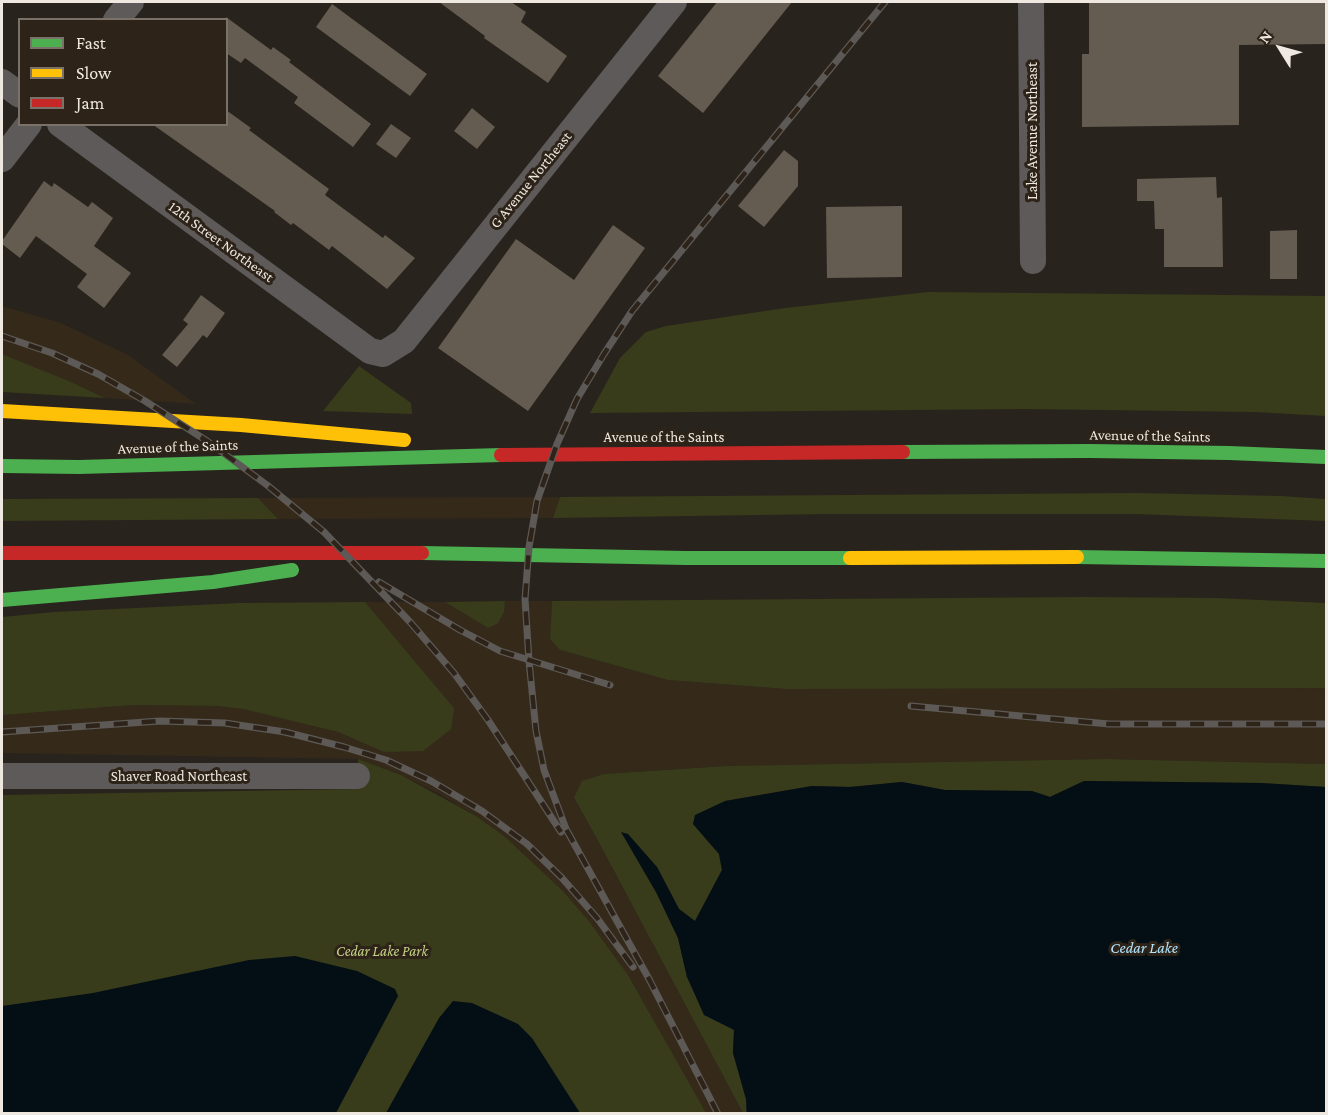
<!DOCTYPE html>
<html>
<head>
<meta charset="utf-8">
<style>
  body { margin:0 }
  #map { position:relative; width:1328px; height:1115px; overflow:hidden; background:#28231d; font-family:"Crimson Pro",serif }
  canvas { display:block }
  .frame { position:absolute; inset:0; border:3px solid #eee8e0; pointer-events:none }
  .legend { position:absolute; left:18px; top:18px; width:210px; height:108px; box-sizing:border-box; background:#2d2318; border:2px solid #7a7268; margin:0; padding:8px 10px; list-style:none; font-size:18px; color:#eee8e0 }
  .legend li { display:flex; align-items:center; gap:12px; height:30px }
  .legend b { width:30px; border:2px solid #7a7268 }
  .north { position:absolute; left:1250px; top:18px; width:60px; height:60px; -webkit-text-stroke:4px #2d2318; paint-order:stroke; rotate:307deg; font-size:16px; font-weight:700; line-height:24px; text-align:center; color:#eee8e0 }
  .north::after { content:''; display:block; margin:auto; width:21px; height:27px; background:#eee8e0; clip-path:polygon(50% 0,100% 100%,50% 72%,0 100%) }
</style>
</head>
<body>
<div id="map">
<canvas width="1328" height="1115"></canvas>
<div class="frame"></div>
<ul class="legend">
<li><b style="height:8px;background:#4caf50"></b>Fast</li>
<li><b style="height:8px;background:#ffc107"></b>Slow</li>
<li><b style="height:8px;background:#c62828"></b>Jam</li>
</ul>
<div class="north">N</div>
</div>
<script>
const g = document.querySelector('canvas').getContext('2d');
g.lineJoin = 'round';
function fillPath(path, color) {
  g.fillStyle = color;
  g.fill(path, 'evenodd');
}
function shape(rows) {
  const path = new Path2D();
  for (const r of rows) {
    path.moveTo(r[0], r[1]);
    for (let i = 2; i < r.length; i += 2) path.lineTo(r[i], r[i + 1]);
  }
  return path;
}
function trace(path, color, width, dash) {
  g.strokeStyle = color;
  g.lineWidth = width;
  g.lineCap = dash ? 'butt' : 'round';
  g.setLineDash(dash || []);
  g.stroke(path);
}
function write(font, color, halo, rows, align = 'center') {
  g.font = font + ' "Crimson Pro",serif';
  g.lineWidth = 6;
  g.setLineDash([]);
  g.textBaseline = 'middle';
  g.strokeStyle = halo;
  g.fillStyle = color;
  for (const [text, x, y, turn = 0] of rows) {
    g.save();
    g.translate(x, y);
    g.rotate((+turn || 0) * Math.PI / 180);
    g.textAlign = isNaN(turn) ? turn : align;
    if (halo) g.strokeText(text, 0, 0);
    g.fillText(text, 0, 0);
    g.restore();
  }
}
fillPath(shape([
  [2,306,61,323,128,355,196,404,105,398,69,381,2,354],
  [560,497,553,518,278,519,258,498],
  [505,601,552,601,550,639,560,650,668,680,786,689,1326,688,1326,764,1106,759,725,766,604,774,574,799,596,837,743,1113,706,1114,628,975,588,920,563,891,504,836,476,816,439,794,401,775,358,759,2,753,2,715,134,705,217,706,243,709,338,732,384,752,454,708,365,602,445,602,488,628,504,612]
]), '#35291a');
fillPath(shape([
  [928,292,1326,296,1326,416,1255,412,1024,409,590,413,620,358,646,332,666,326,785,308],
  [2,354,69,381,105,398,2,392],
  [359,366,411,403,412,414,323,411],
  [1137,493,1280,496,1326,499,1326,521,1136,514,827,514,553,518,560,497],
  [258,498,278,519,2,521,2,499],
  [1085,597,1216,598,1326,603,1326,688,786,689,668,680,560,650,550,639,552,601],
  [505,601,504,612,498,623,488,628,445,602],
  [365,602,454,708,451,729,423,751,384,752,338,732,243,709,217,706,134,705,2,715,2,617,54,612,239,603],
  [358,759,401,775,476,816,504,836,563,891,588,920,628,975,706,1113,2,1113,2,795,357,789],
  [1106,759,1326,764,1326,787,1261,783,1084,781,1050,797,1032,791,945,790,902,782,850,787,812,786,725,801,693,824,719,854,722,870,695,921,679,909,657,867,657,894,678,938,687,977,734,1030,733,1053,746,1099,746,1114,743,1113,596,837,574,798,582,781,604,774,725,766]
]), '#383c1b');
fillPath(shape([
  [1084,781,1261,783,1326,787,1326,1113,747,1113,746,1099,733,1053,734,1030,704,1015,687,977,678,938,657,894,621,832,628,834,657,867,679,909,695,921,722,870,719,854,693,824,695,815,725,801,812,786,850,787,902,782,945,790,1032,791,1050,797],
  [295,956,357,971,395,989,398,996,336,1113,2,1113,2,1006,93,993,249,960],
  [453,1001,472,1003,518,1024,532,1038,580,1113,386,1113,439,1018]
]), '#040f15');
fillPath(shape([
  [439,2,511,2,526,12,521,22,567,56,548,83,484,38,485,36],
  [717,2,792,2,703,113,658,76],
  [1089,2,1326,2,1326,44,1239,45,1239,125,1082,127,1082,54,1089,54],
  [332,4,427,74,410,96,316,27],
  [226,17,271,50,273,47,291,60,289,62,371,124,353,147,294,103,298,97,245,58,241,63,226,53],
  [472,108,495,127,477,149,454,131],
  [226,110,251,128,249,130,329,189,325,195,383,238,385,235,415,258,387,289,332,246,329,250,293,223,291,225,274,212,275,211,152,124,226,124],
  [391,124,411,138,396,158,376,144],
  [784,150,798,161,798,186,764,227,738,206],
  [1216,177,1217,198,1222,197,1223,267,1164,267,1164,229,1155,229,1154,201,1137,201,1137,179],
  [44,181,52,187,54,183,88,207,92,202,113,218,94,246,131,273,104,308,77,287,87,274,36,236,20,258,2,244,2,241],
  [902,206,902,277,827,278,826,207],
  [613,225,645,248,528,411,438,348,516,239,574,280],
  [1297,230,1297,279,1270,279,1270,231],
  [201,295,225,313,207,338,203,335,177,367,162,355,188,324,183,320]
]), '#645c51');
trace(shape([
  [1031,2,1033,261],
  [116,20,131,2],
  [2,82,20,95],
  [60,124,370,351,383,354,404,341,674,2],
  [2,159,29,124],
  [2,776,357,776]
]), '#5d5a59', 26);
trace(shape([
  [903,452,1090,451,1229,453,1326,457],
  [2,466,79,467,501,455],
  [422,553,686,558,850,558],
  [1077,557,1326,561],
  [2,600,213,582,292,570]
]), '#4caf50', 14);
trace(shape([
  [2,411,241,425,404,440],
  [850,558,1077,557]
]), '#ffc107', 14);
trace(shape([
  [501,455,903,452],
  [2,553,422,553]
]), '#c62828', 14);
const rail = shape([
  [2,336,52,353,98,374,145,401,207,441,267,485,324,532,410,622,454,673,488,720,561,832],
  [379,582,460,630,500,651,610,685],
  [911,706,1109,724,1326,724],
  [2,732,160,721,225,723,285,732,344,747,386,760,431,781,482,811,527,844,562,878,597,918,633,967],
  [718,1114,649,979,566,829,544,770,536,731,529,661,525,599,529,547,537,501,557,444,577,399,604,354,632,311,885,2]
]);
trace(rail, '#5d5956', 7);
trace(rail, '#2d2318', 4.5, [14]);
write('15px', '#eee8e0', '#2d2318', [
  ["Lake Avenue Northeast",1032,131,-90],
  ["G Avenue Northeast",531,180,-51],
  ["12th Street Northeast",221,242,36],
  ["Avenue of the Saints",1150,436,1],
  ["Avenue of the Saints",664,437],
  ["Avenue of the Saints",178,447,-2],
  ["Shaver Road Northeast",179,776]
]);
write('italic 15px', '#c4d184', '#2d2318', [
  ["Cedar Lake Park",382,951]
]);
write('italic 16px', '#b1e4fb', '#2d2318', [
  ["Cedar Lake",1144,948]
]);
</script>
</body>
</html>
